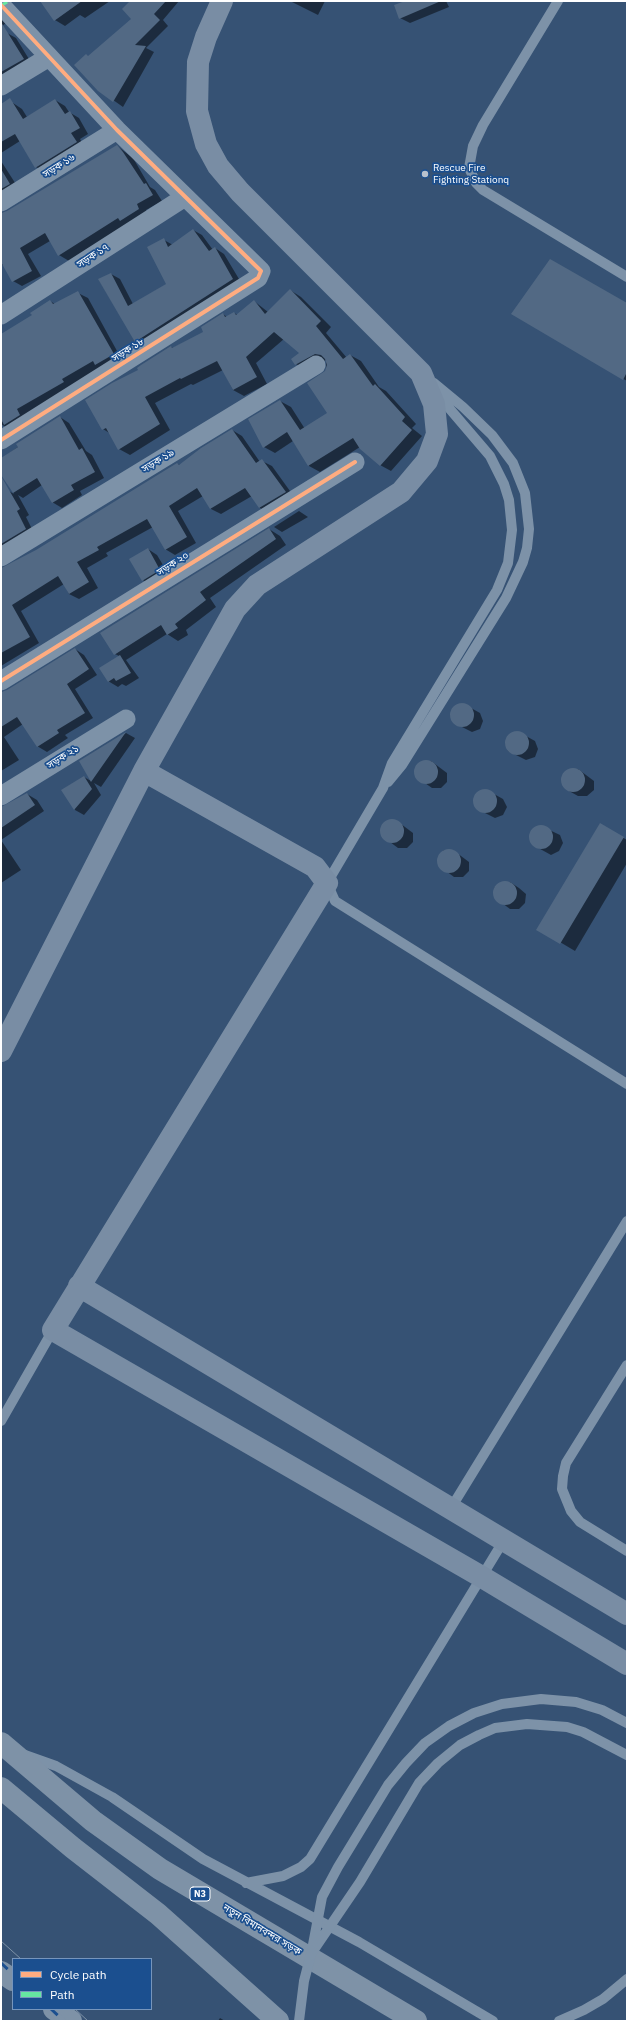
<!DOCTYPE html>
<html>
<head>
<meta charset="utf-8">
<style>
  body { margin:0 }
  #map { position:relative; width:628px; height:2022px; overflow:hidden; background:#365274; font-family:"IBM Plex Sans",sans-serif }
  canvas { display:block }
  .frame { position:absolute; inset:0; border:2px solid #fff; pointer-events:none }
  .legend { position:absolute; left:12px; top:1958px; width:140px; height:52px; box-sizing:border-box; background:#1b4f8f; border:1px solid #7695bc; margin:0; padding:5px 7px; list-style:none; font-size:12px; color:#fff }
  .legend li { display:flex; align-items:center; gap:8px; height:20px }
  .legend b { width:20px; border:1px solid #7695bc }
</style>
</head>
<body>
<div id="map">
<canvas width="628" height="2022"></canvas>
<div class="frame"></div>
<ul class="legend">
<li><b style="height:5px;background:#ffac80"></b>Cycle path</li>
<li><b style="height:5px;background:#66e7a1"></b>Path</li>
</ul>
</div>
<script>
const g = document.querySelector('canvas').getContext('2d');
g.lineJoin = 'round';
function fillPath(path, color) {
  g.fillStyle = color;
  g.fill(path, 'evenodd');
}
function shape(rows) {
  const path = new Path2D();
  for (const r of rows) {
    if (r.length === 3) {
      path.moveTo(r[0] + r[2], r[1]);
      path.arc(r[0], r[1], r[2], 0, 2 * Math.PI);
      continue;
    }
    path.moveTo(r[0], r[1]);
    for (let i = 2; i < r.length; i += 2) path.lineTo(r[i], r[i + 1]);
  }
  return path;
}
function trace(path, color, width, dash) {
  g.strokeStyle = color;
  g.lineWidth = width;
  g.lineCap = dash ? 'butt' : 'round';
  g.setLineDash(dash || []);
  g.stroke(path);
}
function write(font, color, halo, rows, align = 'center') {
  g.font = font + ' "IBM Plex Sans","Noto Sans Bengali",sans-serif';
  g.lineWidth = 3.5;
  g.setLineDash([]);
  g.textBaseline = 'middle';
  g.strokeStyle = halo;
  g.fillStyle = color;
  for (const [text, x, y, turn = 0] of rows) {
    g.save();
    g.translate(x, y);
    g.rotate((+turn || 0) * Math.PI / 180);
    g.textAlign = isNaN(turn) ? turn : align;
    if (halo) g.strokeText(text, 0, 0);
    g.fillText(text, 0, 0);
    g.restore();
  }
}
fillPath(shape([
  [51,1,110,1,85,18,80,15,65,26,55,20],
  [131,1,179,1,163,20,168,26,146,48,154,52,123,107,99,90,86,55,89,57,133,19],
  [290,1,325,1,318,15],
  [407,1,446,1,449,7,410,23,400,18],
  [1,16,6,23,1,27],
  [7,33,16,38,32,64,1,84,1,37],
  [55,100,65,106,69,112,79,118,88,134,80,139,85,148,45,172,36,167,20,141,1,153,1,110,13,103,22,109,27,117],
  [117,146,133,158,150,187,155,190,162,201,146,210,148,215,69,261,59,255,50,241,28,254,41,276,22,286,13,281,4,266,1,264,1,213,7,212],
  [1,161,19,189,1,202],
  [193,230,202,235,213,250,215,248,224,254,242,284,145,347,136,342,99,280,111,274,120,279,133,304,167,284,164,240,173,245],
  [290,290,301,297,331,327,326,333,347,358,350,355,361,361,379,387,386,391,416,424,412,428,422,436,391,471,380,465,360,447,320,472,309,466,293,441,275,453,264,447,280,401,291,407,305,429,329,414,326,360,307,370,296,364,301,353,284,339,256,363,267,384,244,396,233,390,223,370,193,385,191,384,155,403,170,430,130,455,119,449,111,434,103,429,139,371,171,347,173,348,205,332,223,314,227,317,234,313,238,315,254,301,268,312],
  [78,293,88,298,122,360,9,429,1,424,1,335,33,316,50,301,55,304],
  [627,304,627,381,513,314],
  [60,417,69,423,86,451,92,455,104,478,80,491,82,495,62,508,52,502,42,485,23,498,18,495,29,515,26,517,35,535,1,558,1,496,9,491,14,494,1,474,1,459],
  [232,430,242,436,260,462,262,461,272,466,295,498,270,513,260,508,252,496,221,514,211,509,203,496,178,511,196,543,175,555,165,549,153,527,106,553,108,556,87,568,98,588,79,599,69,594,64,584,21,611,39,643,1,666,1,568,37,551,177,464,180,465],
  [299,511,308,517,282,532,274,527],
  [269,529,280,536,286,545,210,598,216,607,186,630,188,635,178,641,167,634,126,660,139,678,126,686,122,684,118,687,108,681,119,656,115,654],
  [148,549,157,555,169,575,152,586,143,580],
  [75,649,84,655,97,675,75,689,93,718,65,735,68,738,47,752,37,746,23,724,4,737,19,760,1,771,1,692,7,691],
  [462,703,480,713,483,721,480,729,472,732,454,723,450,715,454,707],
  [517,731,535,741,538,749,535,757,526,760,508,751,505,743,509,735],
  [126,733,135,738,101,787,94,783,101,795,84,815,75,810,62,790,84,777,91,781,80,761],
  [422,761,431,761,447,773,447,782,441,788,432,788,415,776,416,767],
  [569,769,578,769,594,781,594,790,587,796,578,796,569,791,563,784,563,776],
  [485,789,503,799,507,807,503,815,495,818,477,809,474,801,477,793],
  [27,794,37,800,44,811,1,840,1,807,7,807],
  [388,821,397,821,413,833,413,842,407,848,398,848,382,836,382,827],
  [600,824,627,840,627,863,575,951,538,929],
  [541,826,560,835,563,843,559,851,551,855,533,845,530,837,533,829],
  [1,840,21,870,1,883],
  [444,850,453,850,469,862,469,871,463,877,454,877,438,865,438,857],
  [501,882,510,882,519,888,526,894,525,903,519,909,510,909,494,897,494,888],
  [220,2018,225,2021,218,2021]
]), '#0007');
fillPath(shape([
  [40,1,82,1,54,21],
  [130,1,166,1,154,14,160,20,135,45,146,46,113,102,98,91,74,65,86,54,88,56,131,19,122,9],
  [405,1,441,1,399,19,394,5],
  [1,22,24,59,1,72],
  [10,98,23,119,55,99,65,114,70,111,80,128,71,133,77,142,35,168,15,134,1,142,1,104],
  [117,145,123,152,144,184,146,183,153,195,137,204,139,209,120,221,118,218,58,256,45,233,20,248,32,271,12,282,1,262,1,213,7,211],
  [1,169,10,184,1,189],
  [193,229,209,251,215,247,233,279,135,342,98,279,111,273,128,306,166,284,147,247,164,238,168,247],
  [550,259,627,303,627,372,623,380,511,314],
  [290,289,321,321,316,326,343,359,350,354,373,386,375,384,405,417,402,421,412,430,380,466,360,449,353,438,308,466,287,432,263,448,248,419,280,400,300,430,327,413,307,383,325,371,327,365,325,359,321,355,315,354,295,365,291,359,299,353,274,332,246,357,257,377,233,390,217,361,181,379,180,378,145,397,160,424,118,450,106,428,102,430,85,400,112,383,138,370,137,368,141,365,171,346,172,348,203,332,201,327,223,313,225,317,234,312,236,315,254,300,265,314],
  [78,291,114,354,95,365,93,361,62,379,64,382,17,409,20,415,4,425,1,419,1,334,32,315,30,313,50,300,53,304],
  [60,416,79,450,82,448,95,472,71,485,74,490,52,503,37,478,13,493,1,475,1,458,18,447,16,444],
  [232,429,256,463,262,459,286,492,259,508,245,488,210,509,197,488,169,506,187,537,165,550,147,519,97,547,99,550,77,562,89,582,69,594,58,576,12,605,30,637,1,653,1,568,36,550,177,463,179,465,201,448],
  [1,476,20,509,17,511,26,529,1,544],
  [269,528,276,539,200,592,206,600,175,624,178,628,167,635,161,625,114,655,100,633],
  [148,548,160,570,142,581,129,559],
  [75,648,89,669,67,684,85,713,57,730,59,733,37,747,17,717,1,727,1,692,7,690],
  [120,655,131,673,116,681,114,678,108,682,99,668],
  [462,715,12],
  [517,743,12],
  [126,732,91,782,79,761],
  [426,772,12],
  [573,780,12],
  [84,776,92,789,74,810,61,790],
  [485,801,12],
  [27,793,35,805,1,828,1,807],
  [392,831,12],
  [600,823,624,837,560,944,536,930],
  [541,837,12],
  [449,861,12],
  [505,893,12]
]), '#526984');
trace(shape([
  [558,1,483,125,473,146,469,168,476,183,483,190,627,277],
  [437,394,490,456,504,484,509,500,512,530,508,563,497,590,392,763,383,788,327,883,335,901,627,1084],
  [388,782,402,765,506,598,523,562,527,548,529,529,525,493,513,463,492,435,463,407,434,383],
  [627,1365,566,1463,563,1476,562,1489,571,1511,580,1522,627,1551],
  [1,1421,53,1330],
  [451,1508,627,1221],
  [25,1755,56,1766,112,1797,203,1859,359,1942,493,2021],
  [246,1883,283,1876,301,1867,310,1859,504,1540],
  [559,2021,584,2010,603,1999,627,1979]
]), '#7d92a8', 10);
trace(shape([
  [1,5,117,130,261,271,258,278,1,440],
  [1,86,49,57],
  [1,202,117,130],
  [1,315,185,197],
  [1,557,316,365],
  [1,681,355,462],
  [1,796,126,719]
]), '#7d92a8', 19);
trace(shape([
  [144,771,315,867,327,883,53,1330,482,1577,627,1664],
  [1,1051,144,771,235,609,257,585,401,492,427,461,437,434,434,404,421,373,240,192,218,166,206,144,197,111,198,62,206,37,222,1],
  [79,1286,627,1614]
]), '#798da4', 22);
trace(shape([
  [1,1743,93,1821,160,1869,416,2021],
  [1,1788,73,1848,158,1914,278,2021],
  [1,1972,13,1980],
  [54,2009,71,2021]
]), '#7e92a7', 22);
trace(shape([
  [1,1941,21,1959],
  [75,2009,88,2021]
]), '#7e92a7', 1);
const rail = shape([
  [1,1963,13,1974],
  [51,2009,64,2021]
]);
trace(rail, '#7e92a7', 4.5);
trace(rail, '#1b4f8f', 3, [9]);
trace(shape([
  [312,1950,322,1897,338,1867,388,1785,406,1763,425,1743,449,1726,474,1713,502,1704,541,1699,576,1702,602,1710,627,1723],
  [299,2021,304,1981,311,1954,360,1882,419,1783,438,1763,460,1745,479,1735,495,1728,527,1724,567,1727,583,1732,627,1755]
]), '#7d92a8', 10);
trace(shape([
  [2,5,9,1]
]), '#66e7a1', 3, [6, 3]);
trace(shape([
  [1,5,117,130,261,271,258,278,1,440],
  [1,681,355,462]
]), '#ffac80', 4);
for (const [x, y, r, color] of [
  [425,174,4,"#b9c2ce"]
]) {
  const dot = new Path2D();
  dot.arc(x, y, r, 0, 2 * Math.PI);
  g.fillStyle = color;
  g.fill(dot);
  trace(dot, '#1b4f8f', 1.5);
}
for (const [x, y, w] of [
  [200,1894,20]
]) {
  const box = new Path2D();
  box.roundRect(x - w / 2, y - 7, w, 14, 3);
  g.fillStyle = '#1b4f8f';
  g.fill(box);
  trace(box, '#fff', 1);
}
write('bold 9px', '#fff', null, [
  ["N3",200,1894]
]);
write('10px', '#fff', '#1b4f8f', [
  ["সড়ক ১৬",59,166,-32],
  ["সড়ক ১৭",93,256,-33],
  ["সড়ক ১৮",128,350,-32],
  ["সড়ক ১৯",158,461,-31],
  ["সড়ক ২০",173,564,-32],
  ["সড়ক ২১",63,757,-32],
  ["নতুন বিমানবন্দর সড়ক",262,1930,31]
]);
write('10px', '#fff', '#1b4f8f', [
  ["Rescue Fire",433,168],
  ["Fighting Stationq",433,180]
], 'left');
</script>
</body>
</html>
